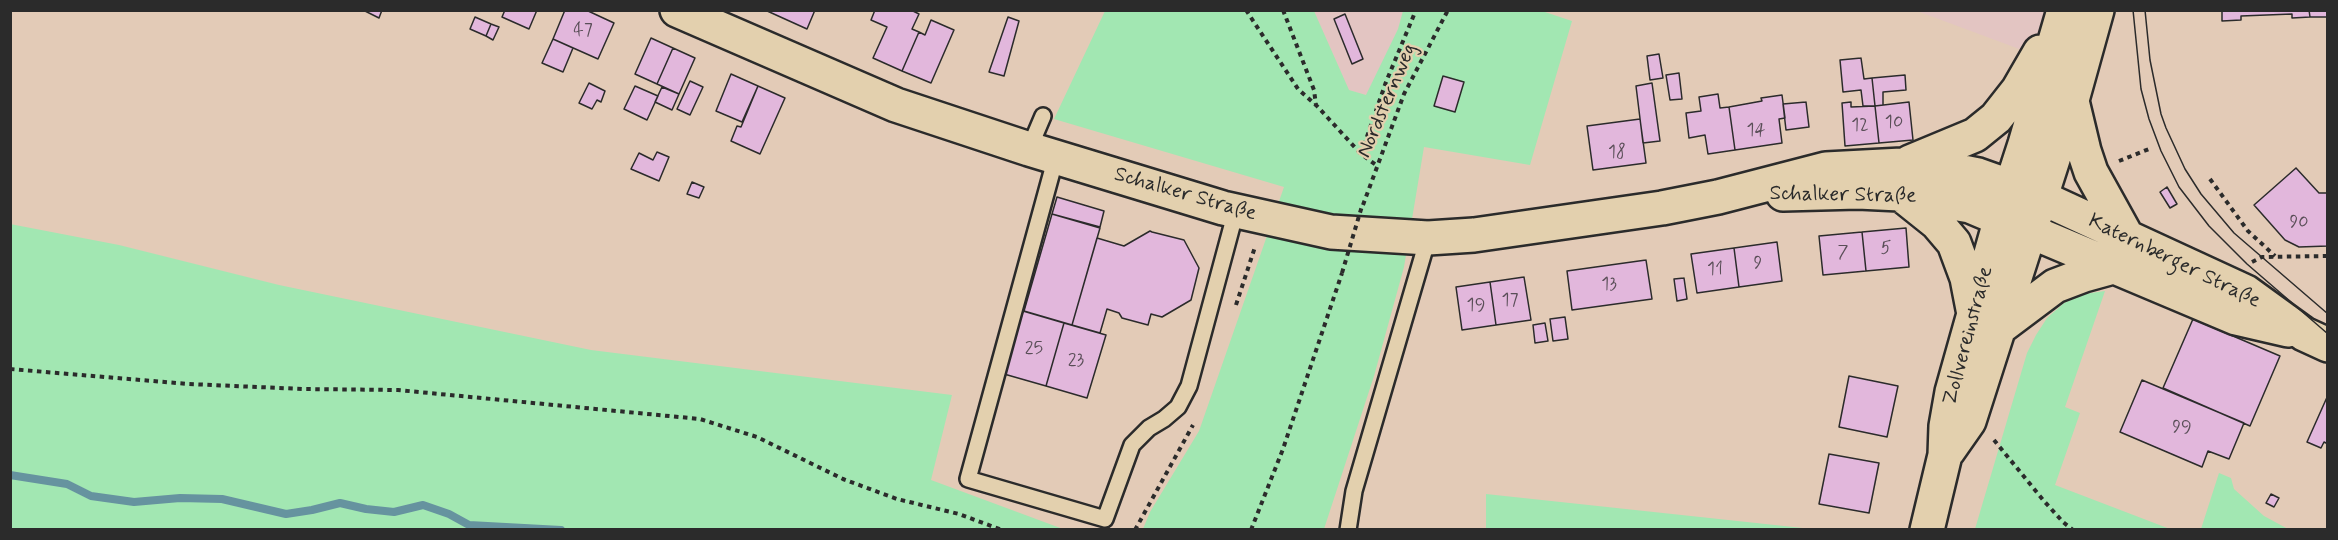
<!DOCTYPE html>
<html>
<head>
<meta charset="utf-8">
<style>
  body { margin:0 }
  #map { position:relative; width:2338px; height:540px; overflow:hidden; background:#e3cbb7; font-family:Mynerve,sans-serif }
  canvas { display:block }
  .frame { position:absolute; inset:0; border:12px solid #2b2b2b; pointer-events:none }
</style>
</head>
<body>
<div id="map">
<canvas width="2338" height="540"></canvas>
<div class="frame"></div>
</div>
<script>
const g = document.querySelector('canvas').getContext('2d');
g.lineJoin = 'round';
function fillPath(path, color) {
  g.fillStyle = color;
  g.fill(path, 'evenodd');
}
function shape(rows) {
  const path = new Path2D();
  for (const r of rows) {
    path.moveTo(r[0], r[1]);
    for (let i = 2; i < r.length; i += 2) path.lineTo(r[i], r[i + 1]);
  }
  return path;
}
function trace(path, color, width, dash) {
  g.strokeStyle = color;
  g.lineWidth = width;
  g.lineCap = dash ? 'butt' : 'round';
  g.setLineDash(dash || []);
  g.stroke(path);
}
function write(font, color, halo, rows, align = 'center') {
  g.font = font + ' Mynerve,sans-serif';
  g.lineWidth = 4.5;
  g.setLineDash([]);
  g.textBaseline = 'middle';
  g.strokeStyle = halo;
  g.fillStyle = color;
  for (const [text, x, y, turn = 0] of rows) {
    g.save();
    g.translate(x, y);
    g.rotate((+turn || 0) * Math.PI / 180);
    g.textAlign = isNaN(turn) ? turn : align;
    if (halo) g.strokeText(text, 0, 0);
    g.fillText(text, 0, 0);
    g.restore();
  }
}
fillPath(shape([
  [1314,11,1403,11,1398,29,1367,95,1349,90],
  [1917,11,2079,11,2065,66]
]), '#e3c5c2');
fillPath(shape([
  [1105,11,1314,11,1349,90,1366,95,1398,29,1403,11,1542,11,1572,21,1530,165,1424,147,1404,267,1374,376,1324,529,1143,529,1150,512,1199,431,1284,187,1054,119],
  [10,224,119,245,279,285,591,350,952,395,931,480,1063,529,11,529],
  [2105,291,2065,407,2080,413,2055,485,2170,529,1975,529,2027,353,2036,335,2047,318,2064,303,2084,294],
  [2219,473,2231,478,2234,489,2264,516,2288,529,2201,529],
  [1486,494,1812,529,1486,529]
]), '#a2e7b2');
trace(shape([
  [10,475,67,484,91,496,134,502,180,498,222,499,286,514,312,510,340,503,366,509,394,512,423,505,449,514,469,525,561,530]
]), '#66939f', 8);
const building = shape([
  [363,10,382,10,379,18,363,10],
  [505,10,537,10,529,29,502,17,505,10],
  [565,10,586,10,614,23,598,59,553,39,565,10],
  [765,10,815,10,807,29,765,10],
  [875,10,911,10,919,14,912,29,919,32,902,71,873,58,887,27,871,20,875,10],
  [2222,10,2309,10,2310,17,2292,18,2292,14,2241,16,2241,20,2222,21,2222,10],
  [2309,10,2328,10,2327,17,2310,17,2309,10],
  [1345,14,1363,59,1352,64,1334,19,1345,14],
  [475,17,491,24,486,36,470,29,475,17],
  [1008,17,1019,21,1004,76,989,72,1008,17],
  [931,20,954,30,931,83,902,71,919,32,925,35,931,20],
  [491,24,499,27,493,40,486,36,491,24],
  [651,38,673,48,657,84,635,74,651,38],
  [553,39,573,48,563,72,542,63,553,39],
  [673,48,695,58,679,94,657,84,673,48],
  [1659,54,1663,78,1650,80,1647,56,1659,54],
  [1861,58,1864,79,1872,78,1875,106,1863,106,1861,90,1843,92,1840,60,1861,58],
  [1679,73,1682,99,1670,100,1666,75,1679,73],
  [731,74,758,86,742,122,716,111,731,74],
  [1905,75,1906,90,1883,92,1883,105,1875,106,1872,78,1905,75],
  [1443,76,1464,82,1455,112,1434,106,1443,76],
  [690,81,703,87,690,115,677,109,690,81],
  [589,83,605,91,601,102,597,100,592,109,579,103,589,83],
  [1652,83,1660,141,1643,143,1636,86,1652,83],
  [635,86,658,96,647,120,624,109,635,86],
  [758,86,785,98,760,154,731,141,737,126,741,127,758,86],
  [662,87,679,94,672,110,655,102,662,87],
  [1718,94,1720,108,1729,107,1735,150,1708,154,1705,135,1689,138,1686,113,1701,111,1699,97,1718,94],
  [1782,95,1785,118,1779,119,1782,143,1735,150,1729,107,1762,101,1761,98,1782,95],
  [1806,102,1809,127,1786,130,1783,104,1806,102],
  [1851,102,1851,107,1875,106,1879,143,1845,146,1842,103,1851,102],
  [1909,102,1913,140,1879,143,1875,106,1909,102],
  [1640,119,1646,163,1593,170,1587,126,1640,119],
  [657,152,669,157,659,181,631,169,639,153,653,160,657,152],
  [2296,168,2319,193,2328,193,2328,246,2299,247,2285,240,2254,205,2296,168],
  [692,182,704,187,699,198,687,194,692,182],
  [2167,187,2177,204,2170,208,2160,192,2167,187],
  [1057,197,1104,211,1100,227,1052,214,1057,197],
  [1052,214,1100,228,1072,325,1024,311,1052,214],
  [1906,228,1909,267,1866,271,1862,232,1906,228],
  [1152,232,1184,240,1199,268,1191,300,1162,317,1151,314,1148,325,1122,318,1119,313,1107,309,1100,333,1072,325,1097,238,1124,246,1150,231,1152,232],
  [1862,232,1866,271,1823,275,1819,236,1862,232],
  [1777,242,1782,281,1739,287,1734,248,1777,242],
  [1734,248,1739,287,1697,293,1691,254,1734,248],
  [1646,260,1652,299,1572,310,1567,271,1646,260],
  [1524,277,1531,320,1496,325,1490,282,1524,277],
  [1684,278,1687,299,1677,301,1674,279,1684,278],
  [1490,282,1496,325,1462,330,1456,287,1490,282],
  [1023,311,1064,323,1046,386,1004,374,1023,311],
  [1565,317,1568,339,1553,341,1550,319,1565,317],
  [2193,319,2280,356,2250,426,2163,388,2193,319],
  [1064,323,1106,335,1087,398,1046,386,1064,323],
  [1545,323,1548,341,1535,343,1533,325,1545,323],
  [1849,376,1898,386,1887,437,1839,427,1849,376],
  [2142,380,2244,423,2229,459,2208,451,2202,467,2120,432,2142,380],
  [2328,395,2328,444,2324,442,2321,448,2307,442,2328,395],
  [1829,454,1879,463,1869,513,1819,504,1829,454],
  [2271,494,2279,498,2274,507,2266,503,2271,494]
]);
fillPath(building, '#e2b7dc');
trace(building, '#2b2b2b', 1.5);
const lane = shape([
  [1029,149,1043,116],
  [1056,157,968,479,1105,519,1132,445,1149,428,1164,419,1178,407,1189,386,1236,211],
  [1348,530,1354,491,1428,238]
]);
const secondary = shape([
  [677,10,896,105,1029,149,1223,208,1331,232,1428,238,1474,235,1662,208,1718,197,1826,169,1902,165,1943,168,1978,175,2040,197,2246,292,2304,334,2328,345],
  [2072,101,2084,151,2091,172,2127,237],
  [1910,162,1975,135,1996,118,2018,90,2040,52],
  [1783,194,1858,192,1900,194,1970,206,2236,318,2288,330],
  [1902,195,1937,223,1954,243,1967,278,1973,309],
  [1999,328,2055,286,2084,275,2113,267],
  [1948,451,1969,421,2072,100,2097,10],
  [1927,530,1945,455,1946,426,1952,392,2001,218,2025,144,2064,10]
]);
trace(lane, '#2b2b2b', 20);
trace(secondary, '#2b2b2b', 38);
trace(shape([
  [1246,10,1298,89,1317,106,1361,154,1376,165],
  [1283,10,1314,90,1316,105],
  [1361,154,1386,82,1416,10],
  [2119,161,2149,149],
  [2210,179,2248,231,2275,256],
  [1363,205,1404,94,1448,10],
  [2252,262,2262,257,2328,256],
  [1236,305,1255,247],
  [10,369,189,384,303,389,398,390,700,419,757,437,843,479,897,499,959,514,1002,530],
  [1994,440,2044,501,2063,522,2073,530],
  [1135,530,1193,425],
  [1251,530,1283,449,1342,273]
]), '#2b2b2b', 4, [4.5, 4.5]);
trace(lane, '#e3d0ae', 15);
trace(secondary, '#e3d0ae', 33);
trace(shape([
  [2133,10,2141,89,2149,119,2161,151,2179,187,2209,226,2247,264,2328,334],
  [2145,10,2150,60,2161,114,2166,128,2185,169,2201,194,2234,233,2328,314]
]), '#2b2b2b', 1.5);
trace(shape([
  [1342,273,1362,206]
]), '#2b2b2b', 4, [4.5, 4.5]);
write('18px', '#594e57', null, [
  ["47",583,31],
  ["10",1894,123],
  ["12",1860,126],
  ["14",1756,131],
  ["18",1617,153],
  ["90",2299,223],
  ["5",1886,249],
  ["7",1843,253],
  ["9",1758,264],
  ["11",1715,270],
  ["13",1609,285],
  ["17",1510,301],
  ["19",1476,306],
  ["25",1034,349],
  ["23",1076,361],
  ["99",2182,428]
]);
write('21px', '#2b2b2b', '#e3d0ae', [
  ["Nordsternweg",1388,101,-67],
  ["Schalker Straße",1185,195,16],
  ["Schalker Straße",1843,196,1],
  ["Katernberger Straße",2174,262,26],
  ["Zollvereinstraße",1969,336,-75]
]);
</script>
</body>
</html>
